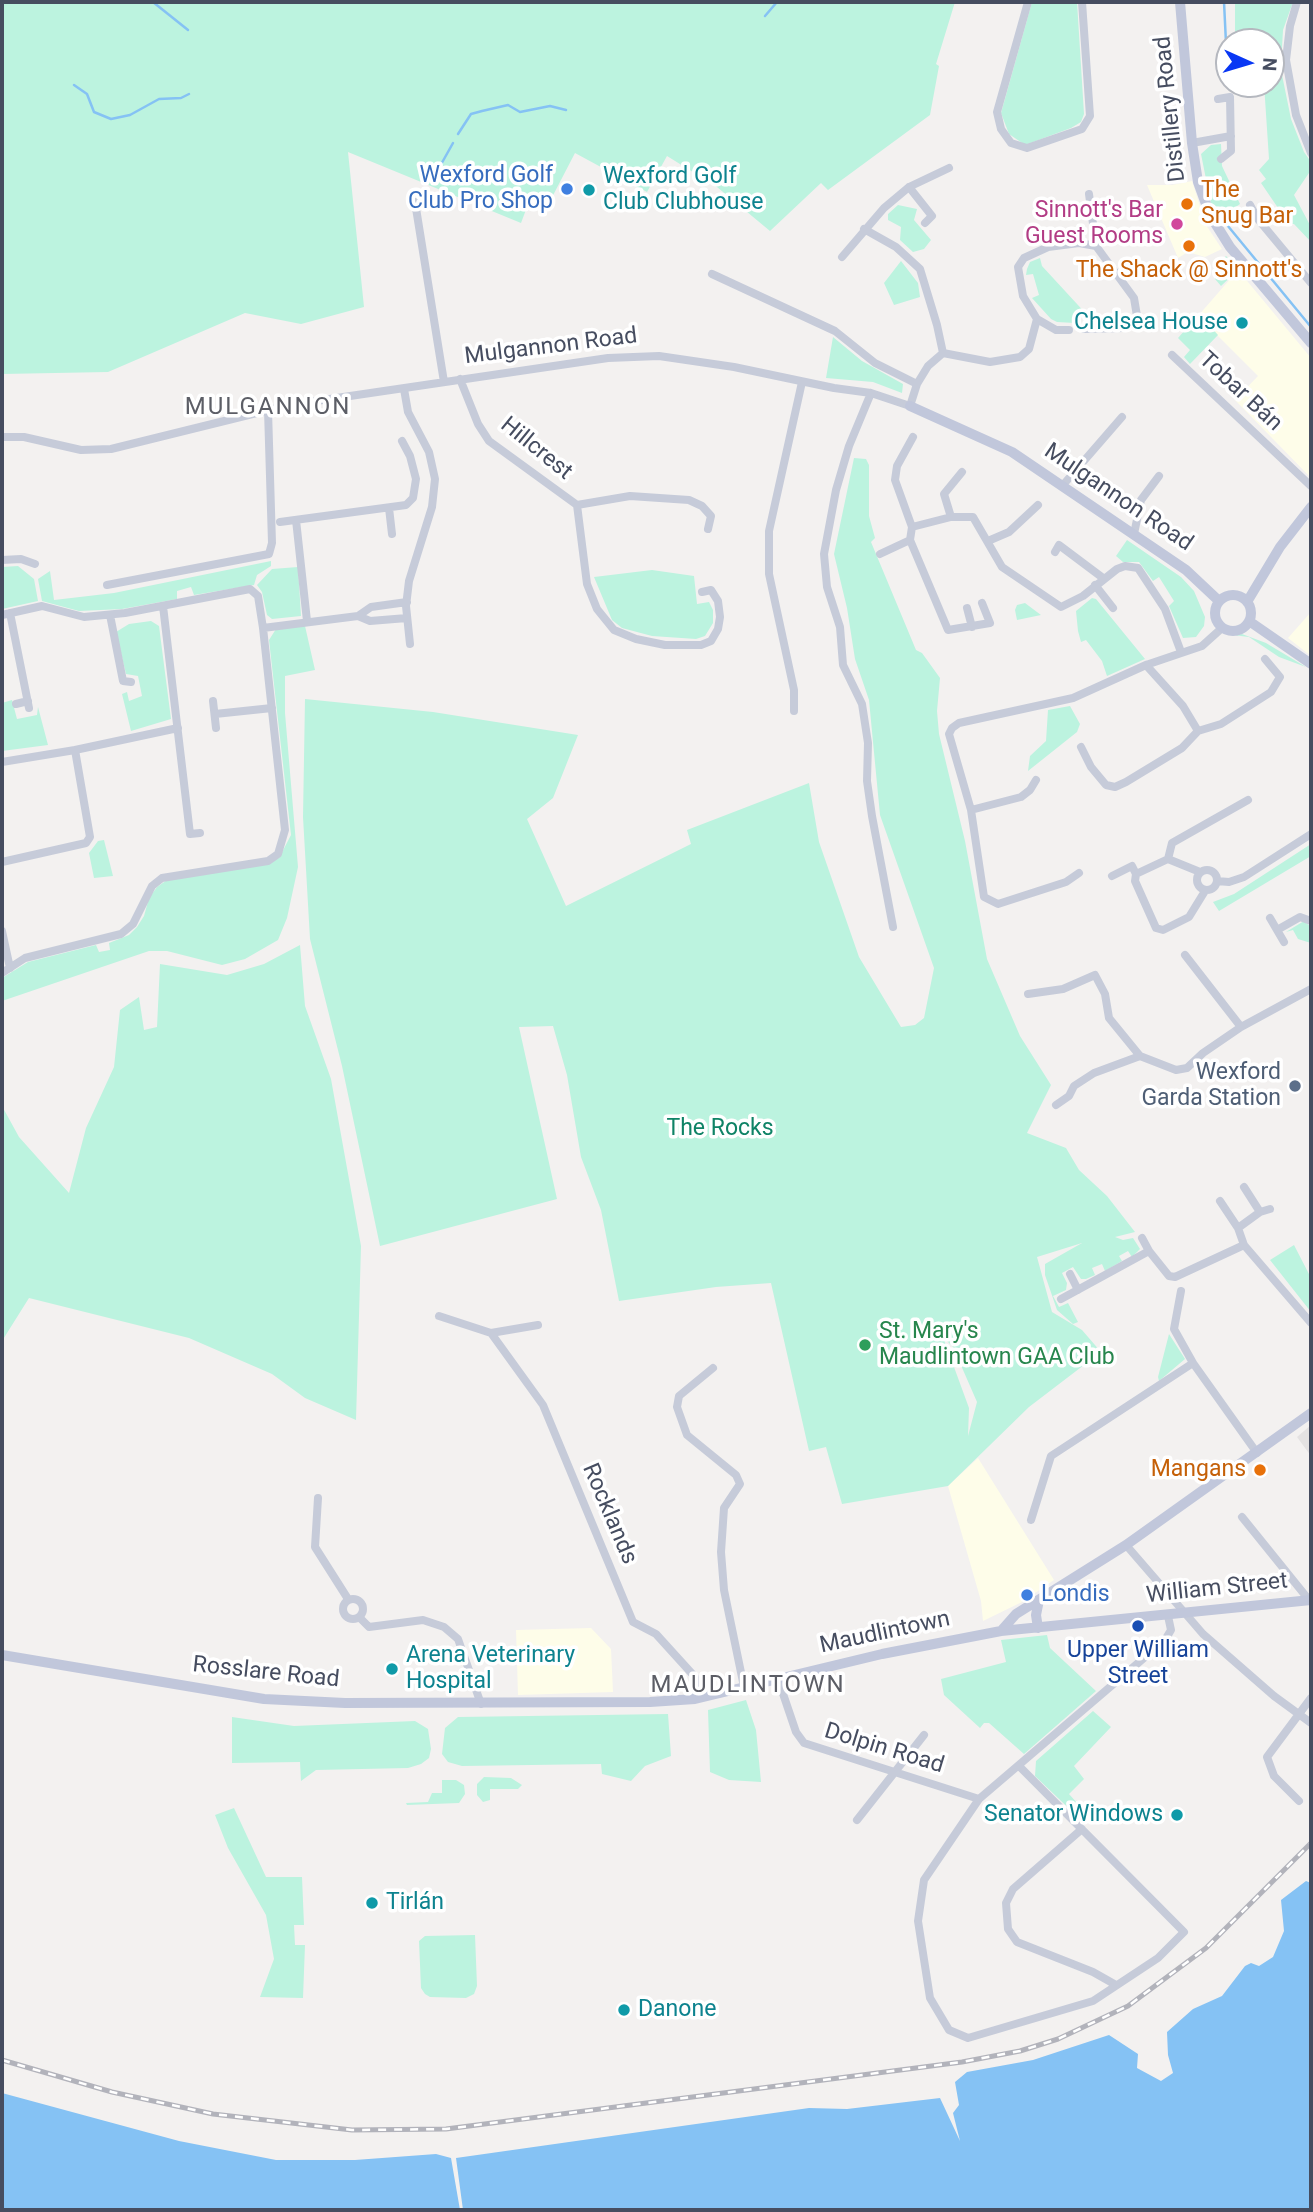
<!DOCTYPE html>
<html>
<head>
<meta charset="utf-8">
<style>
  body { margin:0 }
  #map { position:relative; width:1313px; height:2212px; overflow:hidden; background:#f3f1f0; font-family:Roboto,sans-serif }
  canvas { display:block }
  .frame { position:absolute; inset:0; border:4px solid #464d60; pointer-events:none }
  .north { position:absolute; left:1215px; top:28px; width:70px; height:70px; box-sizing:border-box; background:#fff; border:2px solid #b5b8bf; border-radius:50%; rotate:94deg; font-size:19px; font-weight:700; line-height:28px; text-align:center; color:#464d60 }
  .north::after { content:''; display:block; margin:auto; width:24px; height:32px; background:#0937f4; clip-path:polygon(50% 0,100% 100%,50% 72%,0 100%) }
</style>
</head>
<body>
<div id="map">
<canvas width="1313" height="2212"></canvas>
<div class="frame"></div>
<div class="north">N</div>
</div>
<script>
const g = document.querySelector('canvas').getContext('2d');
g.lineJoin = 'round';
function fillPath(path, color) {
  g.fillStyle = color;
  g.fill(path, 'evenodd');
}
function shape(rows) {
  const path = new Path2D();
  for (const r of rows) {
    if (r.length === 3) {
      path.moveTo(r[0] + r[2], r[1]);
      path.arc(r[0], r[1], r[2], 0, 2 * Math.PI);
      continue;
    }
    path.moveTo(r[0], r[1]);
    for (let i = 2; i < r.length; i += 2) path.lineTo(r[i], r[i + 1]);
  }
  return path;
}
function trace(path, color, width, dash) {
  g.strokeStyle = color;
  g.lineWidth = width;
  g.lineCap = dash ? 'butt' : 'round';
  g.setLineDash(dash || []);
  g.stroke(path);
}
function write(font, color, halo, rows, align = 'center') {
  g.font = font + ' Roboto,sans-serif';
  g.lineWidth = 7;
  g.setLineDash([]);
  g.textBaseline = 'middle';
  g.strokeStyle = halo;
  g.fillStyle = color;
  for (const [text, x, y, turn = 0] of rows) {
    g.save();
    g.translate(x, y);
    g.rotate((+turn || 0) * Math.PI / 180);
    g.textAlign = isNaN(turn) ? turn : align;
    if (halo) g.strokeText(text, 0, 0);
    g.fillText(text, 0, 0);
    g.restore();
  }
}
fillPath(shape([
  [1192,181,1206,225,1222,249,1205,257,1188,252,1178,258,1147,185,1172,185],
  [1238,270,1311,358,1311,478,1235,400,1258,376,1198,316],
  [1311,612,1311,656,1288,638],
  [978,1458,1054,1580,1022,1602,983,1621,981,1601,948,1486],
  [591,1628,611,1649,613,1692,518,1695,516,1630]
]), '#fefde9');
fillPath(shape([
  [1311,1425,1311,1456,1297,1437]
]), '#e4e2e2');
fillPath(shape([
  [2,2,955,2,936,64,939,66,930,115,828,190,821,183,770,231,717,187,667,156,647,192,575,153,548,205,527,207,521,223,348,152,364,307,301,324,245,313,108,372,2,374],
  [1032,2,1077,2,1084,114,1081,122,1071,128,1025,145,1009,134,1001,113],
  [1235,2,1293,2,1283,30,1281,65,1271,65,1271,42,1235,42],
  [1281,70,1291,119,1304,152,1311,162,1311,170,1294,195,1311,227,1311,242,1294,224,1289,224,1261,183,1266,179,1259,170,1269,159,1264,84,1271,84,1271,71],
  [1221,144,1222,166,1240,204,1220,218,1211,204,1201,154,1211,145],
  [898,205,917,209,914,220,931,240,924,249,913,252,900,240,901,227,888,220,888,214],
  [1226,256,1238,270,1221,286,1215,279,1214,269],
  [1040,258,1042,266,1089,317,1075,317,1075,323,1057,322,1051,319,1032,298,1039,295,1033,274,1026,275,1027,269,1030,262],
  [901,261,918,283,920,297,894,305,884,283],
  [1199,314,1218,335,1190,364,1184,357,1190,350,1178,338],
  [833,337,862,361,903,384,902,393,873,382,826,378],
  [854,458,866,459,869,465,869,516,875,538,871,542,916,650,922,653,940,678,937,711,939,734,965,841,987,959,1020,1036,1051,1085,1027,1133,1066,1148,1079,1170,1107,1196,1135,1232,1115,1237,1123,1240,1133,1238,1140,1249,1132,1257,1128,1251,1119,1256,1122,1261,1105,1271,1102,1264,1092,1268,1095,1275,1086,1279,1081,1279,1073,1267,1062,1273,1067,1283,1066,1290,1053,1296,1059,1307,1068,1303,1078,1322,1073,1324,1057,1310,1045,1275,1045,1264,1082,1243,1037,1257,1052,1312,1082,1330,1101,1352,1029,1407,948,1486,842,1504,826,1447,809,1451,771,1283,716,1287,619,1301,601,1210,581,1157,567,1075,553,1026,519,1027,557,1199,380,1246,342,1066,310,939,303,817,305,699,433,712,578,735,553,798,527,819,566,906,691,844,687,830,809,783,819,842,859,957,901,1027,915,1025,924,1018,934,968,880,815,869,700,855,659,847,608,834,554],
  [943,1337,953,1347,977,1402,968,1436,969,1408],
  [1127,540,1181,577,1194,591,1205,617,1204,626,1196,637,1183,638,1169,606,1174,601,1159,577,1153,581,1139,562,1123,562,1116,556],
  [271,561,271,566,257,575,254,585,194,595,191,587,177,591,177,599,122,609,79,611,42,601,38,579,50,571,54,600,114,593],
  [18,566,34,579,38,601,2,609,2,567],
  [298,567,301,616,272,619,267,615,262,592,257,585,272,569],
  [652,570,694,576,697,604,709,602,713,610,713,623,705,636,696,639,652,636,622,628,612,620,594,577],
  [1092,598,1096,599,1145,659,1107,676,1102,661,1086,640,1081,642,1078,631,1076,611],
  [1025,603,1041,615,1017,620,1015,610,1017,605],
  [151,621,159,626,171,719,131,731,122,694,127,692,129,701,142,696,138,676,126,674,116,632,129,624],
  [305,626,315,670,285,676,285,713,298,867,287,918,278,940,245,959,222,965,167,951,149,951,2,1001,2,978,28,962,96,945,99,952,110,950,109,943,129,935,137,927,144,916,149,898,157,887,167,880,279,858,291,835,269,640,276,629],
  [1242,634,1266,643,1306,667,1279,657,1249,637,1233,635],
  [12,700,17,719,37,715,38,707,48,745,2,751,2,703],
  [1070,706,1080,724,1077,732,1028,771,1030,756,1046,741,1048,710],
  [104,840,113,876,94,878,89,853,98,841],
  [1311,844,1311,856,1219,911,1213,902,1234,894],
  [1304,921,1311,927,1311,943,1298,939,1293,930,1286,932],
  [300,945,305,1006,331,1079,361,1246,356,1420,305,1398,272,1374,189,1338,29,1298,2,1341,2,1106,19,1137,69,1193,86,1128,114,1067,120,1010,139,997,144,1030,157,1027,160,964,227,975,264,964],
  [1294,1245,1311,1278,1311,1312,1270,1260],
  [1169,1334,1185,1359,1159,1381,1158,1377],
  [1047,1635,1050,1648,1096,1691,1024,1754,989,1723,984,1723,980,1728,944,1695,941,1679,1006,1662,1001,1640],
  [746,1700,756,1730,761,1782,729,1780,710,1772,708,1710],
  [1093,1711,1111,1727,1074,1766,1084,1779,1069,1794,1087,1814,1081,1820,1035,1776,1036,1761],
  [668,1714,671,1756,645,1766,631,1781,602,1774,601,1764,462,1766,448,1762,442,1754,445,1728,458,1717],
  [232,1717,294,1726,415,1721,428,1729,431,1749,429,1758,421,1764,408,1768,316,1770,301,1781,300,1762,232,1763],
  [484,1777,511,1778,522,1785,518,1789,490,1789,490,1800,483,1802,477,1795,477,1784],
  [442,1780,456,1780,464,1785,465,1794,459,1803,407,1805,406,1803,428,1802,432,1793,442,1793],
  [234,1808,266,1877,302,1877,304,1925,294,1925,295,1945,305,1945,303,1998,260,1997,274,1959,266,1915,228,1848,215,1815],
  [475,1935,477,1986,474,1994,466,1998,430,1997,425,1994,421,1988,419,1941,425,1936]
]), '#bcf3df');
fillPath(shape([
  [1306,1881,1311,1883,1311,2210,463,2210,456,2158,809,2108,847,2109,940,2098,960,2141,953,2113,959,2105,955,2082,967,2072,1033,2060,1109,2035,1138,2054,1137,2068,1161,2081,1173,2073,1168,2055,1167,2032,1193,2009,1222,1996,1245,1966,1251,1963,1259,1966,1273,1957,1284,1931,1281,1900],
  [2,2093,179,2141,276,2160,355,2160,436,2154,451,2158,460,2210,2,2210]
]), '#85c2f4');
trace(shape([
  [153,2,188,30],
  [1224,2,1228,84],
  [765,16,777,2],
  [74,85,87,94,94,112,111,119,130,115,159,99,181,98,189,94],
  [458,134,471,114,482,111,508,105,520,112,550,106,566,110],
  [439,168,453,143],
  [1223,220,1311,327]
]), '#85c2f4', 2.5);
trace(shape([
  [1028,2,997,112,1001,129,1011,143,1027,148,1082,129,1090,116,1082,2],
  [1297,2,1290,26,1286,60,1296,115,1311,153],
  [1218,99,1230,97,1231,151,1221,159],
  [1192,143,1231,136],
  [909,187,932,216,925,223],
  [1089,194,1096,246],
  [415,202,444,382],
  [1250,205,1257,218,1311,283],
  [842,257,884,208,909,187,949,168],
  [712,274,835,331,875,363,917,384],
  [1037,319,1056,330,1069,330],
  [943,353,990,362,1020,357,1029,349,1037,319,1023,296,1018,267,1024,258,1048,247,1079,243,1096,246,1134,298,1137,316,1134,323,1123,328,1084,329],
  [1172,355,1311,486],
  [460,379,478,424,489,441,577,505,587,584,597,609,614,630,636,639,665,645,701,645,711,641,718,629,720,617,718,601,711,590,702,592],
  [404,389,408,412,429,452,435,479,432,507,409,581,406,606,410,644],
  [871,393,849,446,836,490,824,554,827,587,840,627,843,665,862,704,868,743,867,781,872,816,893,927],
  [2,437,24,437,81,450,111,449,289,405,608,358,659,356,734,367,834,388,871,393,910,406,917,384,928,366,943,353,937,325,920,269,896,247,864,229],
  [1063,485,1122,417],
  [577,505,630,496,689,500,702,506,711,516,708,529],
  [389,508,392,534],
  [951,517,944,494,962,472],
  [296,520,307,621],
  [280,522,406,505,413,498,416,479,410,456,402,441],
  [912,527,895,480,897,466,913,437],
  [1134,534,1141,500,1159,476],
  [988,541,1009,532,1038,505],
  [1055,552,1059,545,1103,578],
  [880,554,910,540],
  [2,560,21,559,35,564],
  [107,585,269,554,272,543,268,410],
  [1095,585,1113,608],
  [982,603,990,623,948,630,910,540,912,527,951,517,973,517,1002,567,1061,607,1083,596,1117,569,1125,566,1138,568,1165,609,1181,652],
  [163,606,190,834,200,833],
  [967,608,972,627],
  [10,613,29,708],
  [2,615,42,606,84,617,125,613,250,589,258,596,263,628],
  [110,615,123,681,131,682],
  [358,616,370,621,407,618],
  [1146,665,1183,706,1198,731],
  [213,701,216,728],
  [16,704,28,701],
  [794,711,794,690,769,574,769,531,802,382],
  [215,714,272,708],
  [1081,747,1091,767,1106,785,1115,787,1126,782,1182,748,1198,731,1221,724,1271,692,1280,677,1265,659],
  [2,762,75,750],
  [971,810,1021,797,1030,790,1036,780],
  [1168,859,1200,872],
  [2,862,86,843,90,837,75,750,178,728],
  [1207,880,10],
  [1079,873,1066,882,998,904,984,897,971,810,949,734,952,728,959,723,1073,698,1146,665,1202,646,1222,628],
  [1112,876,1132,866,1136,874],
  [1217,881,1229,882,1244,877,1311,834],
  [1205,891,1189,917,1163,930,1156,928,1135,881,1136,874,1168,859,1172,843,1248,800],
  [1270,918,1284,942],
  [1277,930,1300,917,1311,921],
  [2,931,10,968],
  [1185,955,1241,1027],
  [2,973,25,958,121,934,133,924,152,886,162,878,268,861,278,854,285,830,263,628,358,616,371,607,407,602],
  [1028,994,1063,989,1095,975,1105,994,1109,1018,1140,1056,1176,1070,1187,1068,1203,1053,1241,1027,1311,989],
  [1056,1105,1069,1096,1074,1086,1094,1073,1140,1056],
  [1220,1201,1238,1228,1244,1245],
  [1260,1212,1270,1209],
  [1238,1228,1260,1212,1244,1187],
  [1142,1238,1149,1251],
  [1070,1274,1078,1290],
  [1181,1291,1174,1329,1193,1363],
  [1061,1299,1149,1251,1169,1276,1175,1277,1244,1245,1311,1323],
  [439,1316,491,1333],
  [538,1325,491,1333,543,1405,633,1622,656,1634,695,1677,695,1699],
  [713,1368,679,1396,677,1407,687,1435,736,1475,740,1484,724,1508,721,1552,724,1590,744,1687],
  [318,1498,315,1547,348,1599],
  [1242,1517,1309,1600],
  [1031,1520,1051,1456,1193,1363,1257,1453],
  [1126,1545,1203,1634,1274,1696,1311,1723],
  [353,1609,10],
  [359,1617,369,1627,423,1620,444,1627,458,1639,481,1704],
  [778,1679,796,1732,804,1743,979,1799],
  [1020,1767,1184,1932,1158,1958,1093,2001,968,2038,949,2030,930,1998,918,1921,924,1880,979,1799,1165,1640,1171,1630,1168,1616],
  [1299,1801,1274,1776,1267,1757,1311,1698],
  [857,1820,924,1735],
  [1082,1829,1013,1889,1006,1903,1008,1929,1017,1942,1093,1972,1116,1985]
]), '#c6cbd9', 8);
trace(shape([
  [1180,2,1192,143,1198,182,1210,215,1230,247,1311,343],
  [910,406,1012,452,1186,570,1219,601],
  [1233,613,18],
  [1247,602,1280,547,1311,507],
  [1249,621,1311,664],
  [1038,1628,1036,1615,1039,1600],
  [1001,1631,1016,1614,1126,1545,1311,1413],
  [2,1655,264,1699,345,1703,650,1702,695,1699,882,1654,1001,1631,1311,1600]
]), '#c1c7db', 10);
const rail = shape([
  [2,2060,112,2092,213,2114,352,2130,446,2129,962,2062,1020,2051,1058,2039,1128,2006,1206,1948,1311,1843]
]);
trace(rail, '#b2b3bb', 5);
trace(rail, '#fff', 2.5, [8]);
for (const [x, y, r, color] of [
  [567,189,7,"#3f7fe0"],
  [589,190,7,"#0f9aa8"],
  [1187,204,7,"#e8710a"],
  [1177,224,7,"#d1479c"],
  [1189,246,7,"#e8710a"],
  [1242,323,7,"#0f9aa8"],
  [1295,1086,7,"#5c6f8a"],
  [865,1345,7,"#2e9e5b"],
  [1260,1470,7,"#e8710a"],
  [1027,1595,7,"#3f7fe0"],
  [1138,1626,7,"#1a4fb4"],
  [392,1669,7,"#0f9aa8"],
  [1177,1815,7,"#0f9aa8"],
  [372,1903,7,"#0f9aa8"],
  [624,2010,7,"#0f9aa8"]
]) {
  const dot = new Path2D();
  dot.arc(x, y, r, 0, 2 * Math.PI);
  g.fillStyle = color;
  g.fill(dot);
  trace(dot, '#fff', 2.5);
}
write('23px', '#464d60', '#fff', [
  ["Distillery Road",1171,109,-96],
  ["Mulgannon Road",551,347,-7],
  ["Tobar Bán",1240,392,43],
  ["Hillcrest",536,449,39],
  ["Mulgannon Road",1118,498,34],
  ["Rocklands",609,1514,67],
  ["William Street",1217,1589,-6],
  ["Maudlintown",885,1633,-12],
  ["Rosslare Road",266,1673,6],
  ["Dolpin Road",884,1749,17]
]);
write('23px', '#366cbe', '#fff', [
  ["Wexford Golf",553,176],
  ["Club Pro Shop",553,202],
  ["Londis",1041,1595,"left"]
], 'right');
write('23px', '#0d838f', '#fff', [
  ["Wexford Golf",603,177],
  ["Club Clubhouse",603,203],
  ["Chelsea House",1228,323,"right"],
  ["Arena Veterinary",406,1656],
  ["Hospital",406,1682],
  ["Senator Windows",1163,1815,"right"],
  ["Tirlán",386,1903],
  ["Danone",638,2010]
], 'left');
write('23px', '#c56008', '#fff', [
  ["The",1201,191],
  ["Snug Bar",1201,217],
  ["The Shack @ Sinnott's",1189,271,"center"],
  ["Mangans",1246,1470,"right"]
], 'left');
write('23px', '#b23c85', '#fff', [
  ["Sinnott's Bar",1163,211],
  ["Guest Rooms",1163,237]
], 'right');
write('23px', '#4e5e75', '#fff', [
  ["Wexford",1281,1073],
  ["Garda Station",1281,1099]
], 'right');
write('23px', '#0f8366', '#fff', [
  ["The Rocks",720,1129]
]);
write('23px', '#27864d', '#fff', [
  ["St. Mary's",879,1332],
  ["Maudlintown GAA Club",879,1358]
], 'left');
write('23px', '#164399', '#fff', [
  ["Upper William",1138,1651],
  ["Street",1138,1677]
]);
g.letterSpacing = '2px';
write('24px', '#5c5e66', '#fff', [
  ["MULGANNON",268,408],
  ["MAUDLINTOWN",748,1686]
]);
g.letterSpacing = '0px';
</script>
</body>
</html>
